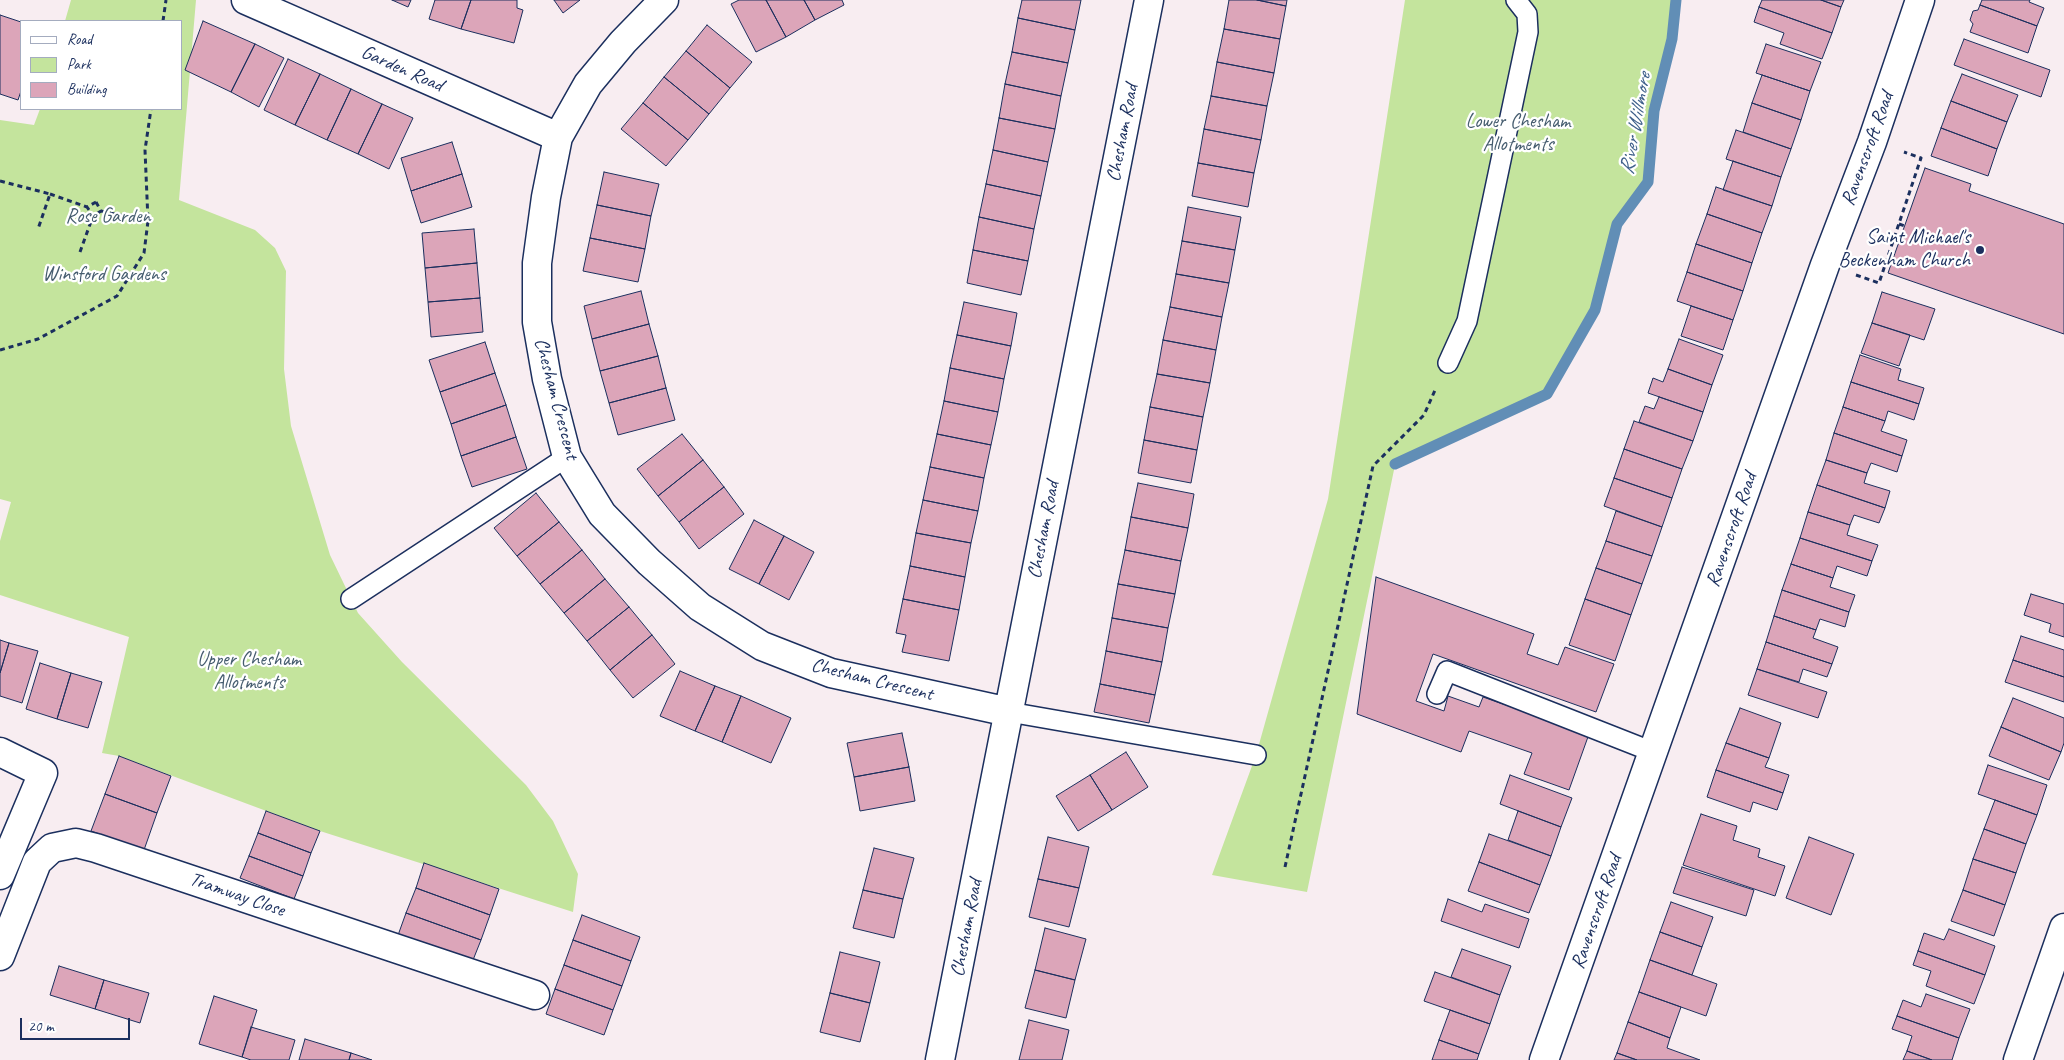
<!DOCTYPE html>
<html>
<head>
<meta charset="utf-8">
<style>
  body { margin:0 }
  #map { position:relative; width:2064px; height:1060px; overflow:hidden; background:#f8edf1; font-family:Caveat,sans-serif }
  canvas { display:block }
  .legend { position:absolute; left:20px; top:20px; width:162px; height:90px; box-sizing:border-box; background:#fff; border:1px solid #a4acbf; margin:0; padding:6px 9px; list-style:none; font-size:15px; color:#1b2f5e }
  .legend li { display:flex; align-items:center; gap:10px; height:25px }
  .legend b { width:25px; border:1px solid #a4acbf }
  .scale { position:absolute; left:20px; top:1018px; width:110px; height:22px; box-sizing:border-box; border:2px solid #1b2f5e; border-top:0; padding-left:6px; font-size:15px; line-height:18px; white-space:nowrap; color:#1b2f5e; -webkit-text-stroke:4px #fff; paint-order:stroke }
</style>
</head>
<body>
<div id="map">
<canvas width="2064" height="1060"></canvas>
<ul class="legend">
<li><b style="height:6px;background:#fff"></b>Road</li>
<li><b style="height:14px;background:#c4e49d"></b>Park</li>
<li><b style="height:14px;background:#dca5b9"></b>Building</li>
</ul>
<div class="scale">20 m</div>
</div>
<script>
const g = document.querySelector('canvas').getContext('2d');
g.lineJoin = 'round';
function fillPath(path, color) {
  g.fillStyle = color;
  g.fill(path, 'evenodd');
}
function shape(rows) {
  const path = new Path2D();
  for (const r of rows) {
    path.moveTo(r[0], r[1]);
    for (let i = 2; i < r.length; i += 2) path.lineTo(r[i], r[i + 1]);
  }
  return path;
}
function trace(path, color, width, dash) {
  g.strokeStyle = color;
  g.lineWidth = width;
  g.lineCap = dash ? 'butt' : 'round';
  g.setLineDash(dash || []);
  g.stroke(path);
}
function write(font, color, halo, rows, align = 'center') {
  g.font = font + ' Caveat,sans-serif';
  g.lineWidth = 4.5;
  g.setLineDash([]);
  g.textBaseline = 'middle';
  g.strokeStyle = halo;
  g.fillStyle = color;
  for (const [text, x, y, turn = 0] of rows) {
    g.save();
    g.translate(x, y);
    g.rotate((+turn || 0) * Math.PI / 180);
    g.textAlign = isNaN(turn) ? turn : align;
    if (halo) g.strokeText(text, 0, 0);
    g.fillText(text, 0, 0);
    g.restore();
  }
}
fillPath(shape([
  [71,0,196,0,179,200,255,230,275,248,286,271,284,369,291,426,330,555,358,613,402,662,526,785,553,821,578,874,573,912,320,831,119,756,102,753,129,637,0,595,0,541,11,502,0,499,0,120,34,125,40,109,181,109,181,21,65,21],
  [1405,0,1676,0,1672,39,1654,111,1648,182,1617,224,1595,310,1547,394,1395,465,1307,892,1212,875,1256,755,1328,499]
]), '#c4e49d');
trace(shape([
  [1395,464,1547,394,1595,310,1617,224,1648,182,1654,111,1672,39,1676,0]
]), '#618eb6', 11);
const building = shape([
  [392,0,411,0,408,7,392,0],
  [435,0,471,0,461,29,429,19,435,0],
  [471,0,517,0,517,8,523,10,514,43,461,29,471,0],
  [554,0,580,0,563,13,554,0],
  [739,0,766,0,786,37,756,52,731,4,739,0],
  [766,0,804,0,815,20,786,37,766,0],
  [804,0,842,0,844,5,815,20,804,0],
  [1022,0,1081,0,1075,30,1018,18,1022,0],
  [1229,0,1257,0,1286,6,1280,39,1224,29,1229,0],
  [1257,0,1287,0,1286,6,1257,0],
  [1762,0,1821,0,1841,7,1832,33,1759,7,1762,0],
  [1821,0,1844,0,1841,7,1821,0],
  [1982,0,2030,0,2029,2,2044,8,2037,26,1980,5,1982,0],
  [1980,5,2037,26,2028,53,1970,32,1973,24,1970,20,1973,11,1978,10,1980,5],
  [1759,7,1832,33,1822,59,1780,44,1784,33,1754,22,1759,7],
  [0,15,21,22,21,91,18,100,0,94,0,15],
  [1018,18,1075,30,1068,63,1012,52,1018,18],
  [203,21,255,44,231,92,185,70,203,21],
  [707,25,752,62,730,88,686,51,707,25],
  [1224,29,1280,39,1274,73,1217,62,1224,29],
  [1964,39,2050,70,2041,97,1954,65,1964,39],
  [255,44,284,58,259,107,231,92,255,44],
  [1766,44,1821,62,1810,91,1756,73,1766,44],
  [686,51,730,88,709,114,664,77,686,51],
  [1012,52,1068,63,1061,96,1005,84,1012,52],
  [288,59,320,74,295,125,264,110,288,59],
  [1217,62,1274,73,1267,106,1211,96,1217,62],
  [320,74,351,89,327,140,295,125,320,74],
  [1962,74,2018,95,2007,122,1951,101,1962,74],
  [1762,75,1810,91,1801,120,1752,103,1762,75],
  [664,77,709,114,688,140,643,103,664,77],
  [1005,84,1061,96,1055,129,999,118,1005,84],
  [351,89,382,104,358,154,327,140,351,89],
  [1211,96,1267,106,1261,140,1204,129,1211,96],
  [1951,101,2007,122,1997,149,1941,128,1951,101],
  [643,103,688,140,666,166,621,129,643,103],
  [1752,103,1801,120,1791,149,1743,132,1752,103],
  [382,104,413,118,389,169,358,154,382,104],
  [999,118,1055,129,1048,162,993,150,999,118],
  [1941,128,1997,149,1988,176,1931,156,1941,128],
  [1204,129,1261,140,1254,173,1198,163,1204,129],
  [1736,130,1791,149,1781,177,1726,159,1736,130],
  [452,142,462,174,411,191,401,158,452,142],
  [993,150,1048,162,1041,196,986,184,993,150],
  [1733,161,1781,177,1772,206,1723,190,1733,161],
  [1198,163,1254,173,1248,207,1192,196,1198,163],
  [1925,168,1971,184,1969,191,2064,224,2064,334,1888,273,1925,168],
  [604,172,659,184,651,216,597,205,604,172],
  [462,174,472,207,421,223,411,191,462,174],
  [986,184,1041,196,1034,229,979,217,986,184],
  [1716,187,1772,206,1762,233,1707,214,1716,187],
  [597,205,651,216,645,249,590,238,597,205],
  [1188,207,1241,217,1235,250,1182,241,1188,207],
  [1707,214,1762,233,1752,263,1696,244,1707,214],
  [979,217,1034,229,1028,261,973,250,979,217],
  [474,229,477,263,425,268,422,233,474,229],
  [590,238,645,249,638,282,583,271,590,238],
  [1182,241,1235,250,1229,283,1176,274,1182,241],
  [1696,244,1752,263,1743,291,1687,272,1696,244],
  [973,250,1028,261,1021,295,967,283,973,250],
  [477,263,480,298,428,302,425,268,477,263],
  [1687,272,1743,291,1733,320,1677,301,1687,272],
  [1176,274,1229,283,1222,317,1170,307,1176,274],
  [641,291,649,324,592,339,584,306,641,291],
  [1882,292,1935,309,1924,340,1872,323,1882,292],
  [480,298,483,332,431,337,428,302,480,298],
  [964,302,1017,313,1011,346,957,335,964,302],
  [1691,306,1733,320,1723,350,1681,336,1691,306],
  [1170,307,1222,317,1216,350,1163,340,1170,307],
  [1872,323,1910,335,1899,366,1861,353,1872,323],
  [649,324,658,356,600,371,592,339,649,324],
  [957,335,1011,346,1004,379,950,368,957,335],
  [1679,339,1723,355,1712,385,1668,369,1679,339],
  [1163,340,1216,350,1210,383,1157,374,1163,340],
  [485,342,495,373,440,392,429,360,485,342],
  [1860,355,1901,369,1898,380,1924,388,1919,404,1851,382,1860,355],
  [658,356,666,388,609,403,600,371,658,356],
  [950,368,1004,379,998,412,944,401,950,368],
  [1668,369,1712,385,1703,412,1648,393,1653,378,1663,382,1668,369],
  [495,373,506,405,451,424,440,392,495,373],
  [1157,374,1210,383,1203,417,1150,407,1157,374],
  [1851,382,1919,404,1914,420,1888,411,1885,421,1843,407,1851,382],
  [666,388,675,420,618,435,609,403,666,388],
  [1659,397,1703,412,1693,441,1639,422,1645,406,1654,409,1659,397],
  [944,401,998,412,991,445,937,434,944,401],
  [506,405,516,437,461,456,451,424,506,405],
  [1150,407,1203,417,1197,450,1144,440,1150,407],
  [1843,407,1885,421,1881,431,1907,440,1902,456,1834,433,1843,407],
  [1634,421,1693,441,1682,469,1624,449,1634,421],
  [1834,433,1902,456,1897,472,1871,463,1867,473,1826,460,1834,433],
  [682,434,703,460,658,496,637,469,682,434],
  [937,434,991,445,984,478,930,467,937,434],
  [516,437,527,469,472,487,461,456,516,437],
  [1144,440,1197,450,1191,483,1138,473,1144,440],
  [1624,449,1682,469,1672,498,1614,478,1624,449],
  [703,460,724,487,679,522,658,496,703,460],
  [1826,460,1867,473,1864,483,1890,491,1885,508,1817,485,1826,460],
  [930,467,984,478,978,511,923,500,930,467],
  [1614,478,1672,498,1662,527,1604,506,1614,478],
  [1138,483,1194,494,1188,528,1131,517,1138,483],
  [1817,485,1885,508,1879,523,1854,515,1850,525,1808,512,1817,485],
  [724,487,744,514,699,549,679,522,724,487],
  [536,493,559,522,517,556,494,528,536,493],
  [923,500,978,511,971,543,916,533,923,500],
  [1616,511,1662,527,1652,556,1606,541,1616,511],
  [1808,512,1850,525,1847,535,1878,545,1872,561,1800,538,1808,512],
  [1131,517,1188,528,1181,561,1125,550,1131,517],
  [754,520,784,536,759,584,729,569,754,520],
  [559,522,582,550,540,584,517,556,559,522],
  [916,533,971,543,965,577,910,566,916,533],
  [784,536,814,552,789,600,759,584,784,536],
  [1800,538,1872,561,1867,576,1837,566,1833,578,1791,564,1800,538],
  [1606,541,1652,556,1642,584,1596,568,1606,541],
  [582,550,605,579,564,613,540,584,582,550],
  [1125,550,1181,561,1175,594,1118,584,1125,550],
  [1791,564,1833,578,1830,587,1855,595,1849,612,1782,590,1791,564],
  [910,566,965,577,959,610,903,599,910,566],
  [1596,568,1642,584,1631,615,1585,599,1596,568],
  [1376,577,1534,634,1527,654,1558,665,1565,647,1614,664,1596,712,1433,654,1416,701,1444,711,1448,696,1479,707,1483,697,1589,734,1569,790,1524,774,1532,753,1469,731,1461,752,1357,714,1376,577],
  [605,579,629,607,587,641,564,613,605,579],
  [1118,584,1175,594,1168,628,1112,618,1118,584],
  [1782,590,1849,612,1845,627,1820,619,1816,630,1774,616,1782,590],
  [2031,594,2064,604,2064,637,2049,632,2051,624,2024,615,2031,594],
  [903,599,959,610,949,661,902,652,906,635,896,633,903,599],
  [1585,599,1631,615,1615,661,1569,645,1585,599],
  [629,607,652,635,610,670,587,641,629,607],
  [1774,616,1816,630,1813,638,1838,647,1832,664,1766,642,1774,616],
  [1112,618,1168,628,1162,662,1106,651,1112,618],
  [652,635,675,664,633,698,610,670,652,635],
  [2021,636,2064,650,2064,677,2013,660,2021,636],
  [0,640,9,643,0,673,0,640],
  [1766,642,1832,664,1827,677,1803,669,1799,682,1757,669,1766,642],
  [9,643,38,651,22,703,0,696,0,673,9,643],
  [1106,651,1162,662,1155,695,1100,684,1106,651],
  [2013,660,2064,677,2064,702,2005,682,2013,660],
  [40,663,71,673,57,719,26,709,40,663],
  [1757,669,1827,692,1818,718,1748,695,1757,669],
  [680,671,715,686,695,731,660,716,680,671],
  [71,673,102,682,88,728,57,719,71,673],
  [1100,684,1155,695,1149,723,1094,712,1100,684],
  [715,686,741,696,722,742,695,731,715,686],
  [741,696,791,718,771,763,722,742,741,696],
  [2013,698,2064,718,2064,743,2061,752,2001,727,2013,698],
  [1740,708,1781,723,1769,758,1726,743,1740,708],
  [2001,727,2061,752,2049,780,1989,756,2001,727],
  [902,733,909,767,854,777,847,743,902,733],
  [1726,743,1769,758,1765,767,1789,775,1783,793,1716,770,1726,743],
  [1126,752,1148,787,1112,810,1090,775,1126,752],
  [119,756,171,776,157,813,105,794,119,756],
  [1988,765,2047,785,2037,815,1978,794,1988,765],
  [909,767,915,801,860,811,854,777,909,767],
  [1716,770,1783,793,1777,810,1753,802,1750,812,1707,797,1716,770],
  [1090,775,1112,810,1078,831,1056,796,1090,775],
  [1510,775,1572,798,1561,827,1500,804,1510,775],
  [105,794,157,813,144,850,91,831,105,794],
  [1995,800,2037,815,2026,844,1984,829,1995,800],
  [266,811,320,831,311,853,258,833,266,811],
  [1518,811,1561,827,1551,856,1508,840,1518,811],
  [1701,814,1737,826,1733,840,1760,849,1758,857,1785,866,1775,896,1683,865,1701,814],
  [1984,829,2026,844,2016,873,1973,859,1984,829],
  [258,833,311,853,303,876,249,856,258,833],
  [1489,834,1551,856,1540,885,1479,862,1489,834],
  [1048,837,1089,847,1079,888,1038,879,1048,837],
  [1809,837,1854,854,1831,915,1786,898,1809,837],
  [874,848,914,858,903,899,863,890,874,848],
  [249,856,303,876,294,899,240,878,249,856],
  [1973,859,2016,873,2005,905,1963,890,1973,859],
  [1479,862,1540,885,1529,913,1468,891,1479,862],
  [424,863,499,889,490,915,416,888,424,863],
  [1682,867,1754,890,1746,916,1673,893,1682,867],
  [1038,879,1079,888,1069,927,1029,917,1038,879],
  [416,888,490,915,481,940,406,913,416,888],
  [863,890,903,899,894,938,853,928,863,890],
  [1963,890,2005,905,1994,936,1951,921,1963,890],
  [1448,899,1482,912,1485,904,1529,919,1519,948,1441,921,1448,899],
  [1671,902,1713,917,1702,947,1660,932,1671,902],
  [406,913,481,940,471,965,397,938,406,913],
  [582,915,640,937,631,961,573,940,582,915],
  [1045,928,1086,939,1075,980,1035,970,1045,928],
  [1949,929,1995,946,1985,975,1918,951,1924,933,1944,940,1949,929],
  [1660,932,1702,947,1692,975,1650,960,1660,932],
  [573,940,631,961,622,986,564,965,573,940],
  [1462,949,1511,966,1500,995,1451,977,1462,949],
  [1918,951,1985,975,1974,1004,1926,986,1931,971,1913,965,1918,951],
  [840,952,880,962,870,1003,830,993,840,952],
  [1650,960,1717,984,1706,1016,1639,992,1650,960],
  [564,965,622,986,613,1010,555,989,564,965],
  [59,966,104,980,95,1009,50,995,59,966],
  [1035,970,1075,980,1066,1018,1025,1008,1035,970],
  [1435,972,1500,995,1490,1024,1424,1001,1435,972],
  [104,980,149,993,140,1023,95,1009,104,980],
  [555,989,613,1010,604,1035,546,1014,555,989],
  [1639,992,1681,1007,1670,1038,1628,1022,1639,992],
  [830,993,870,1003,860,1042,820,1032,830,993],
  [1926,994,1970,1009,1959,1038,1897,1016,1903,1000,1921,1007,1926,994],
  [214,996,257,1010,242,1057,199,1044,214,996],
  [1450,1010,1490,1024,1479,1054,1439,1040,1450,1010],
  [1897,1016,1959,1038,1952,1060,1932,1060,1907,1051,1912,1036,1892,1029,1897,1016],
  [1029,1020,1069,1030,1062,1060,1019,1060,1029,1020],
  [1628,1022,1670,1038,1667,1048,1700,1060,1637,1060,1617,1053,1628,1022],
  [251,1027,295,1040,289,1060,251,1060,242,1057,251,1027],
  [305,1039,351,1053,349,1060,299,1060,305,1039],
  [1439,1040,1479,1054,1477,1060,1432,1060,1439,1040],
  [1907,1051,1932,1060,1903,1060,1907,1051],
  [351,1053,372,1060,349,1060,351,1053],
  [1617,1053,1637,1060,1614,1060,1617,1053]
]);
fillPath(building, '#dca5b9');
trace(building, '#1b2f5e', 1);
const lane = shape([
  [1448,363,1467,321,1528,32,1527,14,1516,0],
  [351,599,567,457],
  [1437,694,1447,671,1653,752],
  [1009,712,1256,755]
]);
const street = shape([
  [246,0,558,137],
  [664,0,623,42,588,84,558,137,546,197,537,263,537,322,547,379,567,457,602,514,649,562,700,607,762,646,831,673,1009,712],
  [0,752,43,773,0,875],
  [0,956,37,862,52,848,76,843,96,848,535,995],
  [940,1060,1149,0],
  [1544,1060,1825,265,1872,142,1920,0],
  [2018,1060,2064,928]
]);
trace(lane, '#1b2f5e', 22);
trace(street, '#1b2f5e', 31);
trace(shape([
  [163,21,166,0],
  [0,181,50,194,38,229],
  [50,194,87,207],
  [96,202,101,211,93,216,87,207,96,202],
  [101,211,148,221],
  [1899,224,1905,226],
  [80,252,93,216],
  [1856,275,1879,283,1921,158,1904,152],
  [0,350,38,339,117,296,144,253,148,221,145,150,151,109],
  [1285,867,1373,466,1424,415,1436,388]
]), '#1b2f5e', 3, [5, 4]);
trace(lane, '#fff', 19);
trace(street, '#fff', 28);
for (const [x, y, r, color] of [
  [1980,250,5,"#1b2f5e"]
]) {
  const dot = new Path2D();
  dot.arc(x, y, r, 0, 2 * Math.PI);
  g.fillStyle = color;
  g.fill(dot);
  trace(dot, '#fff', 2);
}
write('20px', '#1b2f5e', '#fff', [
  ["Garden Road",402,69,24],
  ["Chesham Road",1123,133,-79],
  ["Ravenscroft Road",1868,149,-70],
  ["Chesham Crescent",556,399,75],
  ["Chesham Road",1044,530,-79],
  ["Ravenscroft Road",1732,530,-71],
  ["Chesham Crescent",872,680,14],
  ["Tramway Close",237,895,19],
  ["Ravenscroft Road",1597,912,-71],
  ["Chesham Road",967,928,-79]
]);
write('20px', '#455c6e', '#fff', [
  ["Lower Chesham",1518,122],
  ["Allotments",1518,145],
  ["Rose Garden",108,217],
  ["Winsford Gardens",104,275],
  ["Upper Chesham",249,660],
  ["Allotments",249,683]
]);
write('20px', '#1b2f5e', '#fff', [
  ["Saint Michael's",1970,238],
  ["Beckenham Church",1970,261]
], 'right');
write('italic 21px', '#3e5f8a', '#fff', [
  ["River Willmore",1636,124,-80]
]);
</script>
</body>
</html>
